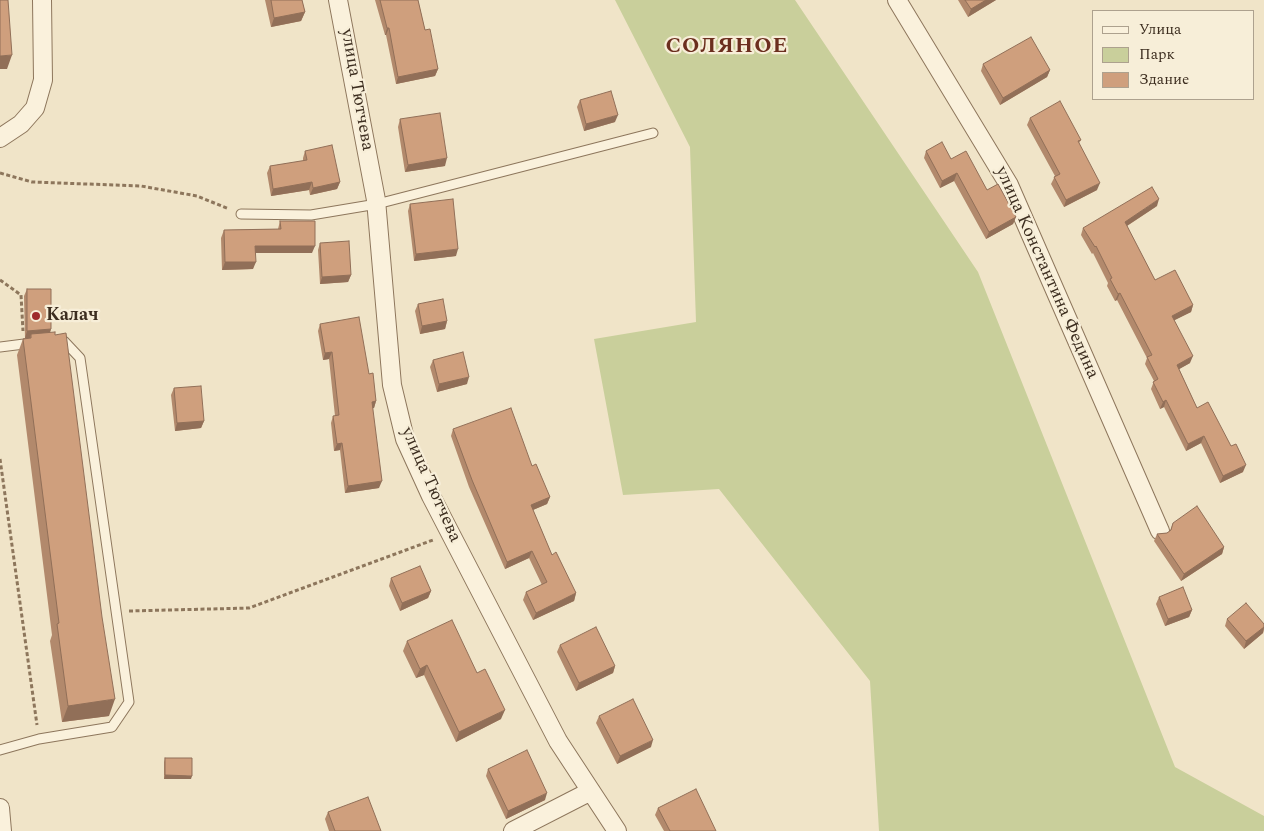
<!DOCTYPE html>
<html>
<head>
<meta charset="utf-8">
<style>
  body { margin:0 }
  #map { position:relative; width:1264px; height:831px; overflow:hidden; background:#f0e4c8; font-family:Spectral,serif }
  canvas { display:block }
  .legend { position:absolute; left:1092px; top:10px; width:162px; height:90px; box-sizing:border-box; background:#f7eed8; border:1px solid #ada18e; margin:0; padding:6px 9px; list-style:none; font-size:15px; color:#3d2e20 }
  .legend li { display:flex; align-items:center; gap:10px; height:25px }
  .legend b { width:25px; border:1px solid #ada18e }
</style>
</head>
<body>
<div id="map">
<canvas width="1264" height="831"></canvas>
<ul class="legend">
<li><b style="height:6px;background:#faf1dc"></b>Улица</li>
<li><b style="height:14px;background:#c9cf9b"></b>Парк</li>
<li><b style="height:14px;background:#cf9f7d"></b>Здание</li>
</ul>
</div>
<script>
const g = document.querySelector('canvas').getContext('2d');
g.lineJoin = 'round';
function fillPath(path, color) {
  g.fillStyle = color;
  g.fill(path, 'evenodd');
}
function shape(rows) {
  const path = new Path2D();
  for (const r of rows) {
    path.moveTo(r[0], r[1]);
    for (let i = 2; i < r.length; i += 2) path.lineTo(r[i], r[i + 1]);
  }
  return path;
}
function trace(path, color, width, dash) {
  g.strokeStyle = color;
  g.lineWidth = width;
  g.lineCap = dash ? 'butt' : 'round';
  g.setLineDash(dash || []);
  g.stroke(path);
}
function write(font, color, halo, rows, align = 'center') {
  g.font = font + ' Spectral,serif';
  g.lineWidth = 4.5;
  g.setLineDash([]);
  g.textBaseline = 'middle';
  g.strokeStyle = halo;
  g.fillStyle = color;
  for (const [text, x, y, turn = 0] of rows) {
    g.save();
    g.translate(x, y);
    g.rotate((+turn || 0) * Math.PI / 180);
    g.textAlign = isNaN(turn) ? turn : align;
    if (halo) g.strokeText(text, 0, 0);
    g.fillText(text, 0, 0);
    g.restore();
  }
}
fillPath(shape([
  [615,0,795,0,978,272,1175,767,1264,816,1264,831,879,831,870,681,719,489,623,495,594,339,696,322,690,147]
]), '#c9cf9b');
const lane = shape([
  [241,214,311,215,377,204,653,133],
  [0,347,32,343],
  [0,750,39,739,112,727,129,702,80,358,64,341,57,341]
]);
const street = shape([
  [338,0,376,200,392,385,405,439,431,496,558,741,617,831],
  [897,0,1009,185,1160,531],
  [0,138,21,124,35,108,43,80,42,0],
  [0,808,2,831],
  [513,831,591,791]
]);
trace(lane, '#8d765c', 11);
trace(street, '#8d765c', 20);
trace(shape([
  [0,173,32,182,141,186,197,196,229,209],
  [0,280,21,295,23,331],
  [0,459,37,725],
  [129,611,249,608,433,540]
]), '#8d765c', 3, [4, 2.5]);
trace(lane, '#faf1dc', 9);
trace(street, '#faf1dc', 18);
fillPath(shape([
  [265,0,302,0,305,12,301,21,271,27],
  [375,0,418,0,425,30,438,69,435,76,396,84,386,35,385,35],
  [958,0,996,0,968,17],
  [983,64,1050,70,1047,77,1000,105,981,71],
  [580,100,615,122,584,131,577,107],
  [1030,118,1081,140,1079,143,1097,190,1064,207,1051,184,1055,176,1027,125],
  [400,119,445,166,405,172,398,127],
  [305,151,340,182,337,189,310,195,309,190,271,196,267,173,270,166,303,161,303,158],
  [926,151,951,159,1016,217,1013,224,986,239,954,181,940,188,924,158],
  [410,204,456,256,414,261,408,211],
  [1157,206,1127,226,1155,280,1193,305,1191,312,1174,320,1190,363,1179,369,1197,408,1243,472,1220,483,1201,443,1186,451,1164,407,1160,409,1151,389,1154,381,1145,364,1147,358,1117,300,1115,301,1107,286,1108,283,1093,253,1092,254,1081,235,1083,228],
  [280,221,312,253,255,253,253,269,222,270,221,238,224,230,278,229],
  [320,243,351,275,348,282,320,284,318,250],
  [27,289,51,329,50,332,109,716,62,722,50,641,52,635,17,355,23,339,25,338,24,296],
  [418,304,447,321,445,329,420,334,415,311],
  [320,324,369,374,376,401,374,408,372,408,379,488,345,493,340,450,334,451,331,423,333,416,335,416,329,359,323,360,318,331],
  [433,360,467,384,437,392,430,367],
  [174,388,204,421,201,428,175,431,171,395],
  [453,429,532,466,550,497,547,504,533,510,552,555,576,593,574,601,533,620,523,600,526,592,542,585,529,558,505,569,469,487,451,436],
  [1173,523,1224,547,1222,554,1181,581,1154,541,1157,534,1167,533,1170,531],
  [391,578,431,591,428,598,400,611,389,586],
  [1159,597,1192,610,1189,617,1165,626,1156,604],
  [1227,619,1264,624,1264,629,1263,633,1244,649,1225,626],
  [407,641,477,673,501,719,456,742,424,675,416,678,403,651],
  [560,645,615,666,613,673,576,691,557,652],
  [599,716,651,747,617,764,596,723],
  [165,758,191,779,164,779,164,762],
  [488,769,545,800,506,819,486,776],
  [658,808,716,831,664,831,655,815],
  [328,812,381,831,329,831,325,819]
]), '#b2896c');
fillPath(shape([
  [986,0,996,0,968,17,971,9],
  [305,12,301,21,271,27,274,18],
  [387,28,389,28,386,35,385,35],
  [12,55,7,69,0,69,0,56],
  [438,69,435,76,396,84,398,77],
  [1050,70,1047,77,1000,105,1003,98],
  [618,115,615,122,584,131,586,124],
  [447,158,445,166,405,172,408,165],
  [957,173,954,181,940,188,942,181],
  [312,182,309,190,271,196,273,189],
  [340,182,337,189,310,195,313,188],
  [1100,183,1097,190,1064,207,1066,200],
  [1159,199,1157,206,1122,229,1125,222],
  [1016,217,1013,224,986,239,989,232],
  [255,246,315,246,312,253,253,253],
  [458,249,456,256,414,261,416,254],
  [225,262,256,262,253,269,222,270],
  [351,275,348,282,320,284,322,277],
  [1120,293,1117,300,1115,301,1118,294],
  [1193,305,1191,312,1169,323,1172,316],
  [447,321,445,329,420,334,422,326],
  [51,329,49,336,31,334,30,338,25,338,27,331],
  [332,352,329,359,323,360,325,353],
  [1193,356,1190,363,1174,372,1177,365],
  [469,377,467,384,437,392,439,384],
  [1166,400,1164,407,1160,409,1163,402],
  [376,401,374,408,369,409,372,402],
  [204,421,201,428,175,431,177,423],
  [1204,436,1201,443,1186,451,1188,444],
  [342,443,340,450,334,451,337,444],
  [1246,465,1243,472,1220,483,1223,476],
  [382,481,379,488,345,493,348,486],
  [550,497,547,504,528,512,531,505],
  [1224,547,1222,554,1181,581,1184,574],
  [532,551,529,558,505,569,507,562],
  [431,591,428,598,400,611,402,603],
  [576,593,574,601,533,620,536,613],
  [1192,610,1189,617,1165,626,1168,619],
  [1264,627,1263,633,1244,649,1246,641],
  [427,665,424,675,416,678,420,669],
  [615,666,613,673,576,691,579,683],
  [115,699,109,716,62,722,68,706],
  [505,710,501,719,456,742,459,732],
  [653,740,651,747,617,764,620,756],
  [165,775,192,776,191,779,164,779],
  [547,793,545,800,506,819,508,811]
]), '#916f58');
const building = shape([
  [0,0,8,0,12,55,0,56,0,0],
  [271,0,302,0,305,12,274,18,271,0],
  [380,0,418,0,425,30,430,29,438,69,398,77,389,28,387,28,380,0],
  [965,0,986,0,971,9,965,0],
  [1031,37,1050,70,1003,98,983,64,1031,37],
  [611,91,618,115,586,124,580,100,611,91],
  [1060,101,1081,140,1078,141,1100,183,1066,200,1054,177,1060,174,1030,118,1060,101],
  [440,113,447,158,408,165,400,119,440,113],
  [942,142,951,159,966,151,987,190,998,184,1016,217,989,232,957,173,942,181,926,151,942,142],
  [332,145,340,182,313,188,312,182,273,189,270,166,307,160,305,151,332,145],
  [1152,187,1159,199,1125,222,1155,280,1175,270,1193,305,1172,316,1193,356,1177,365,1197,408,1208,402,1231,446,1236,444,1246,465,1223,476,1204,436,1188,444,1166,400,1163,402,1153,382,1158,379,1147,357,1152,355,1120,293,1118,294,1110,279,1112,278,1096,246,1095,247,1083,228,1152,187],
  [453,199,458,249,416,254,410,204,453,199],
  [280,221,315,221,315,246,255,246,256,262,225,262,224,230,281,229,280,221],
  [349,241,351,275,322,277,320,243,349,241],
  [27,289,51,289,51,329,27,331,27,289],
  [443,299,447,321,422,326,418,304,443,299],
  [359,317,369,374,373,373,376,401,372,402,382,481,348,486,342,443,337,444,333,416,339,415,332,352,325,353,320,324,359,317],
  [55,332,55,335,66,333,102,617,115,699,68,706,57,624,59,623,23,339,31,338,31,334,55,332],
  [463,352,469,377,439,384,433,360,463,352],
  [201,386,204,421,177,423,174,388,201,386],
  [511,408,532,466,536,464,550,497,531,505,552,555,556,552,576,593,536,613,526,592,547,582,532,551,507,562,472,480,453,429,511,408],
  [1197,506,1224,547,1184,574,1157,534,1167,533,1171,530,1173,523,1197,506],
  [420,566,431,591,402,603,391,578,420,566],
  [1183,587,1192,610,1168,619,1159,597,1183,587],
  [1246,603,1264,624,1264,627,1246,641,1227,619,1246,603],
  [452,620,477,673,485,669,505,710,459,732,427,665,420,669,407,641,452,620],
  [596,627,615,666,579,683,560,645,596,627],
  [633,699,653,740,620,756,599,716,633,699],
  [527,750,547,793,508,811,488,769,527,750],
  [165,758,192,758,192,776,165,775,165,758],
  [696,789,716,831,670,831,658,808,696,789],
  [368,797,381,831,335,831,328,812,368,797]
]);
fillPath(building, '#cf9f7d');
trace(building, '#916f58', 1);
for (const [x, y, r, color] of [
  [36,316,5,"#9e2a2b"]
]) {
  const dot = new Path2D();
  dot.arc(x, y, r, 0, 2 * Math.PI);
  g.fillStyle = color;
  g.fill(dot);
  trace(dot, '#f7eed8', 2);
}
write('18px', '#3d2e20', '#f7eed8', [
  ["улица Тютчева",356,90,80],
  ["улица Константина Федина",1046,273,66],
  ["улица Тютчева",430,485,66]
]);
write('bold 18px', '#3d2e20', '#f7eed8', [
  ["Калач",46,316]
], 'left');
g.letterSpacing = '1px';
write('bold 22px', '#6b2e1e', '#f7eed8', [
  ["СОЛЯНОЕ",727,48]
]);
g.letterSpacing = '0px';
</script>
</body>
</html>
